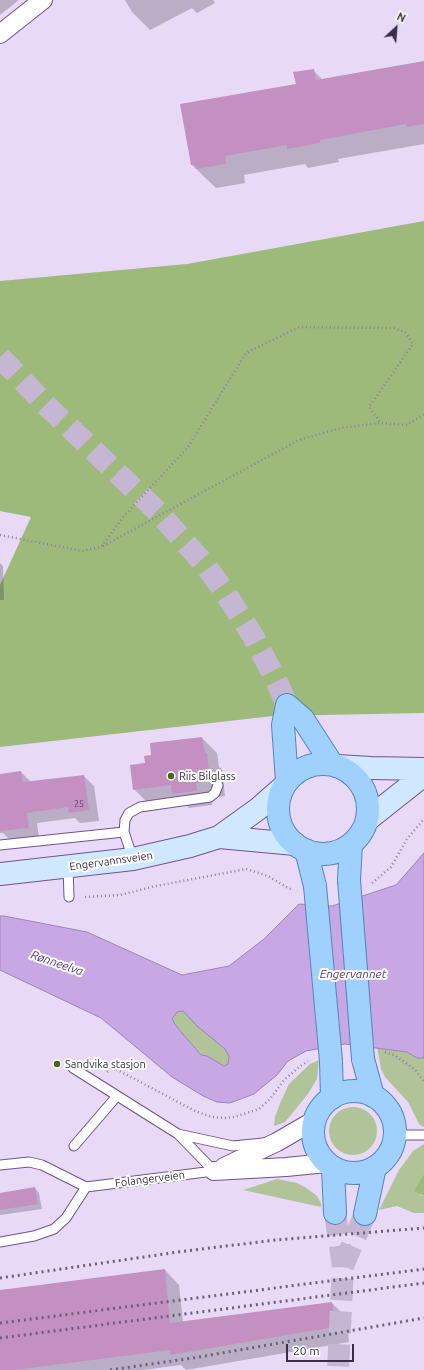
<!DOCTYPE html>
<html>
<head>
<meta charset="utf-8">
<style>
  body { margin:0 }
  #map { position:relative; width:424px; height:1370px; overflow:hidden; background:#e8daf7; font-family:Ubuntu,sans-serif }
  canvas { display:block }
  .north { position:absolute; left:376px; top:8px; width:40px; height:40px; -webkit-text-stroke:3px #fff; paint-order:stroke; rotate:26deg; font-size:11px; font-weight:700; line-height:16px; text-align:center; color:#3b2d49 }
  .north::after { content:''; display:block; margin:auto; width:14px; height:18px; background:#3b2d49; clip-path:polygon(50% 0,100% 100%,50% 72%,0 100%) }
  .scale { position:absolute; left:286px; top:1344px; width:68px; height:18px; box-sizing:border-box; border:2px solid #3b2d49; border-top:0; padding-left:5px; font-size:12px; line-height:14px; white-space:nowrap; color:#3b2d49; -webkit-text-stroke:3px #fff; paint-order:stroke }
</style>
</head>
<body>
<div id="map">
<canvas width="424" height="1370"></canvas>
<div class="north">N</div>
<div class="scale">20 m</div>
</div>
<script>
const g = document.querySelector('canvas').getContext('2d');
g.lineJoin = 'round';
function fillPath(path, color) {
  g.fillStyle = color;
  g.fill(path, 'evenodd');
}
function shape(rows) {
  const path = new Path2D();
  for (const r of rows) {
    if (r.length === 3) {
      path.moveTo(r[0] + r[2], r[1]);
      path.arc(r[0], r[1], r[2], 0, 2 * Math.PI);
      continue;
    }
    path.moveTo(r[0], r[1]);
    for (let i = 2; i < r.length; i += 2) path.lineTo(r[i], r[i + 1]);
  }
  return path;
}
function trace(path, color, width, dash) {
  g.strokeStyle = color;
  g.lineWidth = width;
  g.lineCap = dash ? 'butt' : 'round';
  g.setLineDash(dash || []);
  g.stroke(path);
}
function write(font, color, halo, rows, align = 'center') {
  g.font = font + ' Ubuntu,sans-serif';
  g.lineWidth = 4;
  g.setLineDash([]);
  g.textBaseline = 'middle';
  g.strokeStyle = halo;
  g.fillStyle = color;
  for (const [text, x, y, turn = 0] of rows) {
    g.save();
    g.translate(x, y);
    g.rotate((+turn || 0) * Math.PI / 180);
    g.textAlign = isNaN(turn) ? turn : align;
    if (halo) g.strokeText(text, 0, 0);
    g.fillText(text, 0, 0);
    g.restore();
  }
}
fillPath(shape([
  [177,1011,183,1011,225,1049,229,1056,228,1064,224,1066,207,1056,201,1055,176,1026,172,1019],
  [377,1047,407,1052,417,1058,424,1058,424,1127,420,1125,418,1122,408,1102,385,1077,381,1069],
  [319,1060,317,1079,308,1094,285,1122,274,1126,275,1117,281,1101,289,1084,310,1064],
  [353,1131,24],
  [424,1144,424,1174,420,1195,424,1196,424,1213,414,1213,397,1206,379,1210,399,1170,413,1151],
  [277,1179,297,1183,305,1187,317,1196,321,1203,321,1207,243,1190]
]), '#b0c399');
fillPath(shape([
  [424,221,424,713,273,716,0,747,0,585,31,517,0,511,0,281,187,264],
  [424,1174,424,1196,414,1191]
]), '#9eba7b');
const water = shape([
  [424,853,424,1058,417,1058,407,1052,345,1044,306,1051,288,1061,277,1075,254,1094,230,1103,217,1102,203,1096,172,1077,101,1018,0,970,0,916,4,916,87,932,182,975,229,966,264,939,299,904,332,906,396,885,424,853],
  [183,1011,197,1026,225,1049,229,1056,228,1064,224,1066,207,1056,201,1055,176,1026,172,1019,177,1012,183,1011]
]);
fillPath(water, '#c7a8e5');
trace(water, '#9d83b6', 1);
fillPath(shape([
  [0,0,19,0,0,15],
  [125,0,213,0,215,3,197,13,192,8,150,30,132,12],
  [424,62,424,144,338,159,339,162,308,168,305,164,244,175,245,183,216,188,192,165,297,84,313,70,323,80],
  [0,563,3,566,4,600,0,600],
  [202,738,217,753,219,767,222,769,225,796,211,798,212,805,189,808,181,800,149,804,134,789,146,764],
  [21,772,31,782,84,776,94,786,99,821,80,823,75,818,37,823,39,838,12,842,3,833,0,833,0,775],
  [35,1188,39,1193,42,1209,0,1215,0,1194],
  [165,1270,179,1285,183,1322,332,1303,347,1318,349,1342,186,1370,181,1365,143,1370,0,1370,0,1291]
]), '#0003');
fillPath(shape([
  [424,61,424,124,407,127,406,124,320,140,320,143,287,149,287,145,225,156,226,164,196,169,195,165,191,165,180,104,296,84,293,72,314,69,316,80],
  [202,737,205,753,207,753,210,781,196,783,197,791,172,794,171,785,133,790,130,765,145,763,144,756,151,755,150,743],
  [21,771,23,782,84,775,89,810,69,813,68,807,27,813,29,828,0,831,0,774],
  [35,1187,38,1204,0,1210,0,1193],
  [165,1269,170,1323,332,1302,335,1327,170,1355,170,1350,15,1370,0,1370,0,1290]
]), '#c390c1');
trace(shape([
  [0,357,45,404,158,512,206,566,226,594,253,636,277,682,287,705],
  [335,1213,343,1266,338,1370],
  [343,1266,365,1214]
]), '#c5b7d4', 22, [22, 11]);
const lane = shape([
  [0,845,124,832],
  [133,859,124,832,125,820,129,813,140,807,210,797,215,793,218,785],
  [68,867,69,897],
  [73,1068,178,1134,214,1171],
  [178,1134,233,1146,263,1143],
  [395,1135,424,1135],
  [74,1146,117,1096],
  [0,1165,29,1162,42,1165,86,1187,214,1171],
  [0,1242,34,1236,54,1229,66,1218,86,1187]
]);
const street = shape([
  [0,34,43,0],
  [224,1167,277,1142,315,1120],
  [214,1171,286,1167,327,1163]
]);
const secondary = shape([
  [337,766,371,768,424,769],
  [367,820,424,775],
  [219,837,295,844],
  [0,874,133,859,190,846,219,837,258,809,283,787]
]);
const primary = shape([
  [323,809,45],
  [287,781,283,725,287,705,303,719,332,764],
  [306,850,315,886],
  [349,880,351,844],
  [363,1059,373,1096],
  [331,1061,332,1098],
  [354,1132,41],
  [333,1168,335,1213],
  [365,1214,375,1167]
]);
trace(lane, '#725190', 11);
trace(street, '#725190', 20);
trace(secondary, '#725190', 24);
trace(primary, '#5484bd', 24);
trace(shape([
  [0,535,82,551,101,547,124,516,188,447,246,353,299,327,393,328,405,332,413,344,369,407,381,423,407,425,424,414],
  [103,546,299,440,341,428,381,423],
  [372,883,391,867,407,839,424,819],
  [85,897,120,895,156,886,246,869,268,876,288,888,293,890],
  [385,1052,394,1055,406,1063,415,1070,424,1081],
  [107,1072,112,1067,195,1111,212,1117,224,1118,234,1117,259,1109,270,1099,284,1080,299,1067,308,1061]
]), '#8f819d', 2.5, [1, 3]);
trace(lane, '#fff', 9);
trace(street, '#fff', 18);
trace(secondary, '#d0e8fe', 22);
trace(primary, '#a0d1fd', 22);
trace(shape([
  [0,1278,178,1252,275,1240,424,1228],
  [0,1323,424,1269],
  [0,1338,424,1283],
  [110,1370,193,1358,424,1318]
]), '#6d5f7b', 3, [2, 4]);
const primaryBridge = shape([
  [349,880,363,1059],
  [315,886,331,1061]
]);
trace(primaryBridge, '#5484bd', 24, []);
trace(primaryBridge, '#a0d1fd', 22);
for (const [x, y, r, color] of [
  [171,776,4,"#4a6618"],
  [57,1064,4,"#4a6618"]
]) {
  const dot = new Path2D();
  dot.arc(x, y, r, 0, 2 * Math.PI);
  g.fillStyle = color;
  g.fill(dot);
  trace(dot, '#fff', 1.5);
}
write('9px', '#5d4667', null, [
  ["25",79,804]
]);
write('11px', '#3b2d49', '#fff', [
  ["Riis Bilglass",179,776],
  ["Sandvika stasjon",65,1064]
], 'left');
write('11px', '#3b2d49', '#fff', [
  ["Engervannsveien",111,861,-8],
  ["Folangerveien",150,1179,-7]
]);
write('italic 12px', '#5f3880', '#fff', [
  ["Rønneelva",57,963,19],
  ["Engervannet",353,974]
]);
</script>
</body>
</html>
